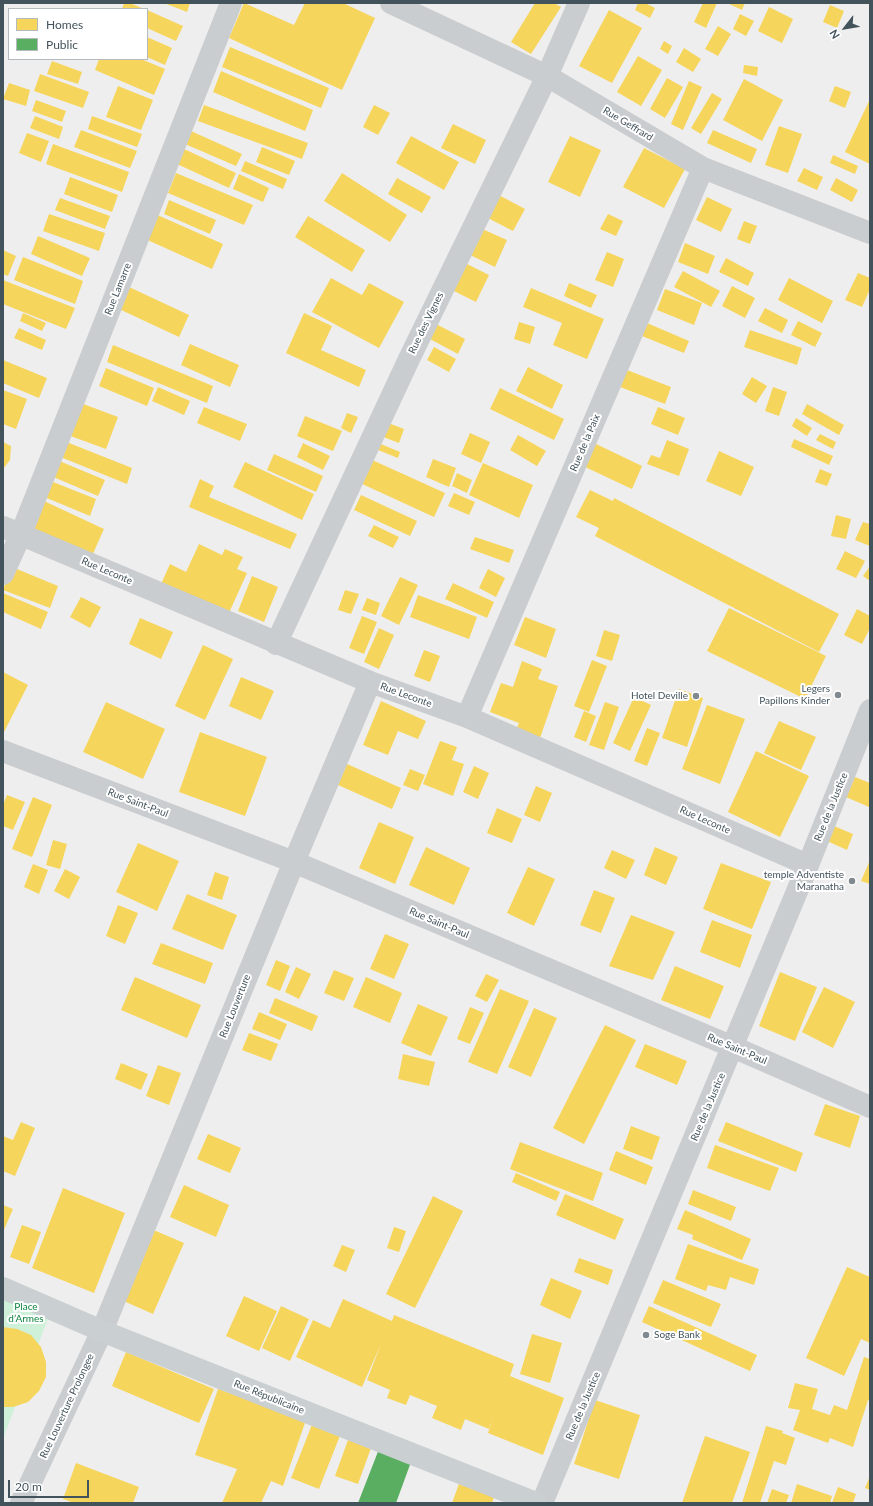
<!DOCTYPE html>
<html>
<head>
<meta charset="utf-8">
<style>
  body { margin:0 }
  #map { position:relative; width:873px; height:1506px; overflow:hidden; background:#efeeee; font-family:Lato,sans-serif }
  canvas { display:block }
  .frame { position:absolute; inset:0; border:4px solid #43535c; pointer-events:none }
  .legend { position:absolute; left:8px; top:8px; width:140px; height:52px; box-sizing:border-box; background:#fff; border:1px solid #b4babe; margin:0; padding:5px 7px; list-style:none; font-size:12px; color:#43535c }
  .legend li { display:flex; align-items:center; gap:8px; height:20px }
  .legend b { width:20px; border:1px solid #b4babe }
  .north { position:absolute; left:825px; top:8px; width:40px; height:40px; -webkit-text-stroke:3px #fff; paint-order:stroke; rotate:239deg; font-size:11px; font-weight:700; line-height:16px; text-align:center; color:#43535c }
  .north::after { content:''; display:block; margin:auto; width:14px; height:18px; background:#43535c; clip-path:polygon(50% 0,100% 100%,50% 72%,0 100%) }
  .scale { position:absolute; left:8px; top:1480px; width:81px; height:18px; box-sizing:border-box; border:2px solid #43535c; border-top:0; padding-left:5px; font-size:12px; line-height:14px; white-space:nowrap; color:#43535c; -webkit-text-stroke:3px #fff; paint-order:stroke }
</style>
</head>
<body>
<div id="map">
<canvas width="873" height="1506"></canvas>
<div class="frame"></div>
<ul class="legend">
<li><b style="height:11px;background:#f6d55c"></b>Homes</li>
<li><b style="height:11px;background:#5aae61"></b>Public</li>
</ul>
<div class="north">N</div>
<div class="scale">20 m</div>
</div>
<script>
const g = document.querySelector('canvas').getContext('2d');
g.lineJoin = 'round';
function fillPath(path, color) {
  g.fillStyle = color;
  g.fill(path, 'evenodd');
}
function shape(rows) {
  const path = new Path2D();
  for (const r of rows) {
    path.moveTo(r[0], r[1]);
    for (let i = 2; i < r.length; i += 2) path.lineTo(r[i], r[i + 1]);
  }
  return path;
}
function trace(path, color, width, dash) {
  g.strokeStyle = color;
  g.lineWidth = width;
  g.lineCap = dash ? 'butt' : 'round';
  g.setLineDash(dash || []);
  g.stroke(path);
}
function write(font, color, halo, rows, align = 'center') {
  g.font = font + ' Lato,sans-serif';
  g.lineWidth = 4;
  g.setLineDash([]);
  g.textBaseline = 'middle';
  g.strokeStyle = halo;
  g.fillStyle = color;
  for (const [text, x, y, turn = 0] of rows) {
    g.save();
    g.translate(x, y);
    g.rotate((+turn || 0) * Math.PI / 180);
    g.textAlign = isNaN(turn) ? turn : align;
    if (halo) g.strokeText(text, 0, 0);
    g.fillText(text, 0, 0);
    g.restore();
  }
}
fillPath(shape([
  [3,1280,55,1300,3,1439]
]), '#cff1d9');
fillPath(shape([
  [124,3,130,3,144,9,122,9],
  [164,3,190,3,187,12],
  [244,3,294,25,305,3,343,3,375,18,342,90,229,38],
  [535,3,554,3,561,7,531,54,511,42],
  [638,3,645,3,655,8,650,18,635,10],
  [703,3,717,3,706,28,694,22],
  [727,3,745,3,742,10],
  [830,5,844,11,837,28,823,22],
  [769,7,793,19,782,43,758,31],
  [147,10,183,26,176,41,147,28],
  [609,10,642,28,612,83,579,66],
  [740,14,754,21,746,36,733,29],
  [718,26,731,34,718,56,705,49],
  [147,37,172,48,165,65,147,57],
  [664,41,672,46,668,54,660,49],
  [230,47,329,88,321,108,222,67],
  [684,48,701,59,693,72,676,62],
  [638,56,662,70,641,106,617,92],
  [99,59,141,59,165,69,154,95,95,70],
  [52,61,82,72,78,84,47,74],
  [744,65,758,67,757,76,743,73],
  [221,71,313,110,305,131,213,92],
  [40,74,89,92,83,108,34,91],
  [667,78,683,87,665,118,650,109],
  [744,79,783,100,762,141,723,120],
  [689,81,702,87,683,130,671,124],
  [9,83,30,90,26,106,3,99],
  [118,86,153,100,141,130,106,117],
  [835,86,851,92,845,108,829,101],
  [712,93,722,99,701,134,691,128],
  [870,99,870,164,845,152],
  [36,100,66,111,62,122,32,111],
  [204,105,308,143,302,159,198,121],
  [374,105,390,113,378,135,363,127],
  [35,116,63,127,59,139,30,128],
  [92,116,142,134,137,147,88,129],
  [453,124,486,140,475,164,441,148],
  [779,126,802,134,788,173,765,165],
  [81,130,137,151,130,168,74,147],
  [713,130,757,149,751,163,707,143],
  [191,131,242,154,236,166,185,144],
  [27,133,49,141,41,162,19,153],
  [411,136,459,162,444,190,396,163],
  [570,136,601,150,580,197,548,182],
  [53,144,129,172,122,192,46,164],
  [262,147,295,161,289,175,256,162],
  [644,148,685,169,664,208,623,187],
  [184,149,236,173,229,188,177,164],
  [833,155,858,166,855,174,830,163],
  [245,161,287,179,283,189,241,171],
  [804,168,823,177,817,190,797,181],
  [176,173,253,205,244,225,168,193],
  [342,173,407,215,390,242,324,201],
  [239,174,269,188,263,202,233,189],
  [70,177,118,195,112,212,64,194],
  [397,178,431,197,422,213,388,194],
  [836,178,858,190,852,202,830,190],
  [495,193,525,209,513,231,484,216],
  [707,197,732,209,721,232,696,220],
  [60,198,110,216,105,229,55,210],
  [169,200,216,220,210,234,164,214],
  [153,213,223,244,212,269,143,238],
  [49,214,105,233,99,251,43,231],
  [608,214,623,221,616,236,600,229],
  [308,216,365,250,352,272,295,237],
  [744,221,757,226,750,244,737,239],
  [480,228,507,240,495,267,468,254],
  [38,236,90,258,82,276,31,254],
  [685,243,715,256,708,274,678,262],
  [3,250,16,256,8,276,3,274],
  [607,252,624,259,613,287,595,280],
  [23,257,83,281,75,304,14,280],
  [726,258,754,273,748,286,719,272],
  [465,263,489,275,476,302,452,290],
  [683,271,720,291,711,307,674,287],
  [858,273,870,278,870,289,862,307,845,300],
  [331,278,362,295,369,283,404,302,379,348,312,312],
  [789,278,833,301,822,323,778,300],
  [3,280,75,308,66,329,3,304],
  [569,283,597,295,591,308,564,296],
  [732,286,755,298,745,318,722,306],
  [129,287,189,315,179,337,119,309],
  [531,288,604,319,587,359,553,345,562,323,523,307],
  [665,289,702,303,694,325,657,310],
  [765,308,788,320,782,333,758,321],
  [23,313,46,323,42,331,20,321],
  [304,313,332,326,321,350,366,370,359,387,286,353],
  [798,321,822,333,815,347,791,335],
  [519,322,535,327,530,344,514,339],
  [647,323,689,341,684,353,642,336],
  [436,324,465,339,458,354,428,338],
  [19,328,46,340,42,350,14,338],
  [750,330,802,348,797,365,744,347],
  [190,344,239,365,230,387,181,365],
  [113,345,213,386,207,403,107,362],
  [434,347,456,359,449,372,427,360],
  [3,360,47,378,39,398,3,383],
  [528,367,563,385,552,409,516,391],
  [106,368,154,388,147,406,99,386],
  [627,370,671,387,665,404,620,387],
  [752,377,767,386,756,403,742,394],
  [158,387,190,401,184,415,152,401],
  [773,387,787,392,779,416,765,411],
  [500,388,564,419,554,440,490,409],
  [3,390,27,399,16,429,3,424],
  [78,402,118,417,106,449,65,434],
  [807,404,844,425,839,435,802,414],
  [204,407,247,424,240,441,197,423],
  [658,407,685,418,678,435,651,424],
  [347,413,358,417,351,433,341,428],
  [305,416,342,431,333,451,297,436],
  [796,418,812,428,807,436,792,426],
  [383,421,404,429,399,443,378,435],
  [470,433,490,442,481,463,461,454],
  [820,434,836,442,833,449,816,440],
  [518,435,546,451,537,466,510,450],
  [794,439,833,456,829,465,791,447],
  [667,440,689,449,679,476,647,464,651,455,660,458],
  [64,441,132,468,127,484,58,456],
  [3,442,11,446,10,460,3,469],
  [376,442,400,452,398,458,373,448],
  [303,443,330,456,323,470,297,457],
  [594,443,642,466,632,489,583,466],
  [719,451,754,467,741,496,706,481],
  [274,454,323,476,316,492,267,470],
  [370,459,445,493,434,517,360,483],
  [433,459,456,468,449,487,426,477],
  [57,460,105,480,98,496,51,476],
  [245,462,314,494,302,520,233,487],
  [483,463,533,485,519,518,469,495],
  [820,469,832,474,827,486,815,482],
  [457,473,472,480,467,493,452,486],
  [200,479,214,486,209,497,297,534,290,549,189,507],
  [48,480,96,499,90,516,42,496],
  [590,490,613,501,614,498,839,614,819,652,595,536,599,528,576,517],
  [454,493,475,502,469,515,448,506],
  [361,495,417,521,410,536,354,510],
  [44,501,104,529,91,558,31,530],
  [836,515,851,519,846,539,831,536],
  [863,522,870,524,870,546,855,540],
  [374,525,399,537,393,548,368,536],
  [475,537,514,550,509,563,470,549],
  [199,544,222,555,225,549,243,557,237,569,247,573,228,615,161,584,170,564,186,572],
  [845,551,865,561,856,578,836,569],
  [870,566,870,581,863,576],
  [12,567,58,586,50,608,3,590],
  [488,569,505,578,496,597,479,588],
  [252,576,278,587,264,622,238,611],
  [400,577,418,585,399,625,381,616],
  [453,583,494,602,487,618,445,599],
  [345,590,359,594,351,614,338,610],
  [3,593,48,612,41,629,3,612],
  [418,595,477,617,469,639,410,617],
  [81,597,101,607,90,628,70,617],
  [367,598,380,603,376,615,362,610],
  [729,608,826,656,805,699,707,651],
  [857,609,870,616,870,628,862,644,844,635],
  [362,616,377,622,364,654,349,648],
  [525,617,556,629,546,658,514,645],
  [140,618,173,632,161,659,129,644],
  [379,628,394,635,379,669,364,662],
  [604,630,620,635,612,661,596,656],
  [203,645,233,659,205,720,175,706],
  [424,650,440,656,430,682,414,676],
  [592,660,607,666,589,712,574,706],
  [522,661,542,669,538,679,558,686,540,738,516,730,519,723,490,712,501,683,513,687],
  [3,672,28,685,4,732,3,731],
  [241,677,274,691,261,720,229,706],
  [679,689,703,698,687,747,662,738],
  [634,697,651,705,630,751,613,743],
  [381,701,426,721,418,739,398,731,388,755,363,745],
  [106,702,165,729,143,779,83,752],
  [605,702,619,707,604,750,589,745],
  [707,705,745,719,720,784,682,769],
  [584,711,596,716,586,742,574,737],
  [779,721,816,737,801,770,764,753],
  [647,728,660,733,647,766,634,761],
  [200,732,267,757,245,816,179,792],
  [440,741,457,747,452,760,464,764,453,796,423,784],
  [756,751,809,776,780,837,728,812],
  [347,764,401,788,392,809,338,785],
  [474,766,489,773,478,799,463,792],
  [410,769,425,775,418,791,403,785],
  [855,777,870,783,869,807,846,797],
  [536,786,552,793,540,822,524,815],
  [7,795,25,802,13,830,3,826,3,805],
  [33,797,52,805,32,857,12,849],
  [497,808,522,819,512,843,487,833],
  [379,822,414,837,395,884,359,868],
  [834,826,853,834,847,850,827,841],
  [53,840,67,844,60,869,46,865],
  [138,843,179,861,157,911,116,892],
  [426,847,470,868,454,905,409,885],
  [655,847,678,857,666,885,644,875],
  [612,850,635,860,626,879,604,868],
  [870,860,870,884,861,881],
  [721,863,771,882,752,929,703,909],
  [33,864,48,870,39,894,24,887],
  [528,867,555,879,534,926,507,913],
  [65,869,80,877,69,899,54,891],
  [215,872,229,877,222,900,207,895],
  [594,890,615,898,601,933,580,925],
  [187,894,237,915,223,950,172,929],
  [118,905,138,913,125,944,106,936],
  [631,915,675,932,653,980,609,966],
  [712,920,752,935,740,968,700,952],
  [385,934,409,944,394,979,370,969],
  [161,943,213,963,205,984,152,964],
  [276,960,290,966,280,991,266,985],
  [675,966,724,986,710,1019,661,1000],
  [296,967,311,974,299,999,285,992],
  [334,970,354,978,344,1001,324,993],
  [780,972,817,987,795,1041,759,1026],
  [486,974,499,980,487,1002,475,996],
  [135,977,201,1005,187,1038,121,1010],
  [366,977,402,993,390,1023,353,1007],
  [824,987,855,1002,833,1048,802,1032],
  [500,989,529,1001,497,1074,468,1062],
  [275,998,318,1016,312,1031,269,1013],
  [418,1004,448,1017,431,1056,401,1043],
  [470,1007,484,1013,470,1044,457,1039],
  [534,1008,557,1018,531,1077,508,1067],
  [259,1012,287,1024,280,1040,252,1029],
  [605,1025,636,1040,584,1144,553,1128],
  [249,1033,278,1044,271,1061,242,1050],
  [645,1044,687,1061,677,1085,635,1067],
  [403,1054,435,1062,429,1086,398,1079],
  [121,1063,148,1074,141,1090,115,1079],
  [158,1065,181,1073,169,1105,146,1096],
  [825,1104,860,1116,850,1148,814,1135],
  [21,1122,35,1128,15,1176,3,1171,3,1136,13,1140],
  [726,1122,803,1153,796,1172,718,1141],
  [631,1126,660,1137,652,1160,623,1149],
  [208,1134,241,1148,230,1173,197,1159],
  [520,1142,603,1173,593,1201,510,1169],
  [715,1145,779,1168,770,1191,707,1168],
  [616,1151,653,1167,646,1185,609,1170],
  [516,1173,560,1192,556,1201,512,1182],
  [184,1185,229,1205,216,1237,170,1217],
  [63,1188,125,1213,94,1293,32,1268],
  [693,1190,736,1207,731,1221,688,1204],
  [565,1194,624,1219,615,1240,556,1215],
  [433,1196,463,1211,415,1308,386,1294],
  [3,1205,13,1209,3,1232],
  [685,1210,751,1239,742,1260,692,1239,693,1235,677,1229],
  [22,1225,41,1232,29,1264,10,1257],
  [394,1227,406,1231,399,1252,387,1248],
  [149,1228,184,1243,153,1314,119,1299],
  [688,1244,759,1269,754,1285,730,1277,726,1290,708,1285,706,1291,675,1279],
  [342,1245,355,1250,346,1272,333,1266],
  [579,1258,613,1270,608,1285,574,1272],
  [847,1267,870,1277,870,1343,861,1339,844,1376,806,1358],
  [551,1278,582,1291,570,1319,540,1305],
  [663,1280,721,1304,711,1327,653,1303],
  [244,1296,277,1311,259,1351,226,1336],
  [343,1299,392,1321,394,1315,514,1364,510,1376,564,1398,543,1455,488,1433,494,1415,489,1429,465,1419,461,1430,432,1418,437,1406,410,1395,406,1405,387,1398,390,1390,367,1380,381,1344,362,1387,296,1357,313,1320,330,1328],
  [281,1306,309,1319,290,1361,262,1348],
  [649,1306,757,1355,750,1371,642,1322],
  [3,1327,17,1329,31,1335,41,1347,46,1362,46,1377,39,1391,28,1402,13,1407,3,1407],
  [532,1334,562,1343,550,1383,520,1374],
  [126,1352,214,1389,199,1423,112,1386],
  [864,1357,870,1359,870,1401,868,1400,853,1447,830,1438,828,1443,793,1430,800,1410,788,1408,795,1383,818,1389,812,1409,830,1415,834,1405,847,1410],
  [218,1389,306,1420,283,1486,271,1481,261,1503,222,1503,237,1469,195,1455],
  [595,1400,640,1415,619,1479,574,1464],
  [313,1422,341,1433,319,1489,291,1478],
  [766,1426,783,1431,782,1433,795,1438,786,1465,774,1461,760,1503,742,1503],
  [705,1436,750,1452,732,1503,682,1503],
  [348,1440,371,1448,358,1484,335,1476],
  [76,1463,139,1487,133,1503,74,1503,63,1499],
  [464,1470,499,1483,492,1503,452,1503],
  [870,1476,870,1490,865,1488],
  [797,1484,832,1496,830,1503,791,1503],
  [838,1487,856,1494,853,1503,832,1503],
  [772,1489,789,1495,786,1503,767,1503]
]), '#f6d55c');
fillPath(shape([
  [379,1449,411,1462,396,1503,358,1503]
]), '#5aae61');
trace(shape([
  [391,3,547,76,703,168,870,233],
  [3,527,370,682,467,717,808,865],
  [3,574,21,534,231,3],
  [276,644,409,359,547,76,579,3],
  [467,717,703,168],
  [3,751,294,862,733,1047,870,1107],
  [21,1503,102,1331,294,862,370,682],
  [542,1503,808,865,870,710]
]), '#cacdcf', 22);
trace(shape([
  [3,1288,102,1331,536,1503]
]), '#cacfd1', 22);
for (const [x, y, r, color] of [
  [838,695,4,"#7f898f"],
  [696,696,4,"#7f898f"],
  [852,881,4,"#7f898f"],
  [646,1335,4,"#7f898f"]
]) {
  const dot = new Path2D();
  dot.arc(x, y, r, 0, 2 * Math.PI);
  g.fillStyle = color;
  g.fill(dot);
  trace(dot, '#fff', 1.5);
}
write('10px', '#43535c', '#fff', [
  ["Rue Geffrard",628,124,31],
  ["Rue Lamarre",118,289,-68],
  ["Rue des Vignes",426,323,-64],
  ["Rue de la Paix",585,443,-67],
  ["Rue Leconte",107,571,23],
  ["Rue Leconte",406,695,20],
  ["Rue Saint-Paul",138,803,21],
  ["Rue de la Justice",831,807,-68],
  ["Rue Leconte",705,820,24],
  ["Rue Saint-Paul",439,923,23],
  ["Rue Louverture",235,1006,-68],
  ["Rue Saint-Paul",737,1049,23],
  ["Rue de la Justice",708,1107,-67],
  ["Rue Républicaine",269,1397,22],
  ["Rue Louverture Prolongee",67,1406,-65],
  ["Rue de la Justice",583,1406,-67]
]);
write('10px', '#43535c', '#fff', [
  ["Legers",830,689],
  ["Papillons Kinder",830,701],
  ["Hotel Deville",688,696],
  ["temple Adventiste",844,875],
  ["Maranatha",844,887],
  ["Soge Bank",654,1335,"left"]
], 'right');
write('10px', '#0d853f', '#fff', [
  ["Place",26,1307],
  ["d’Armes",26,1319]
]);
</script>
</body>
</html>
